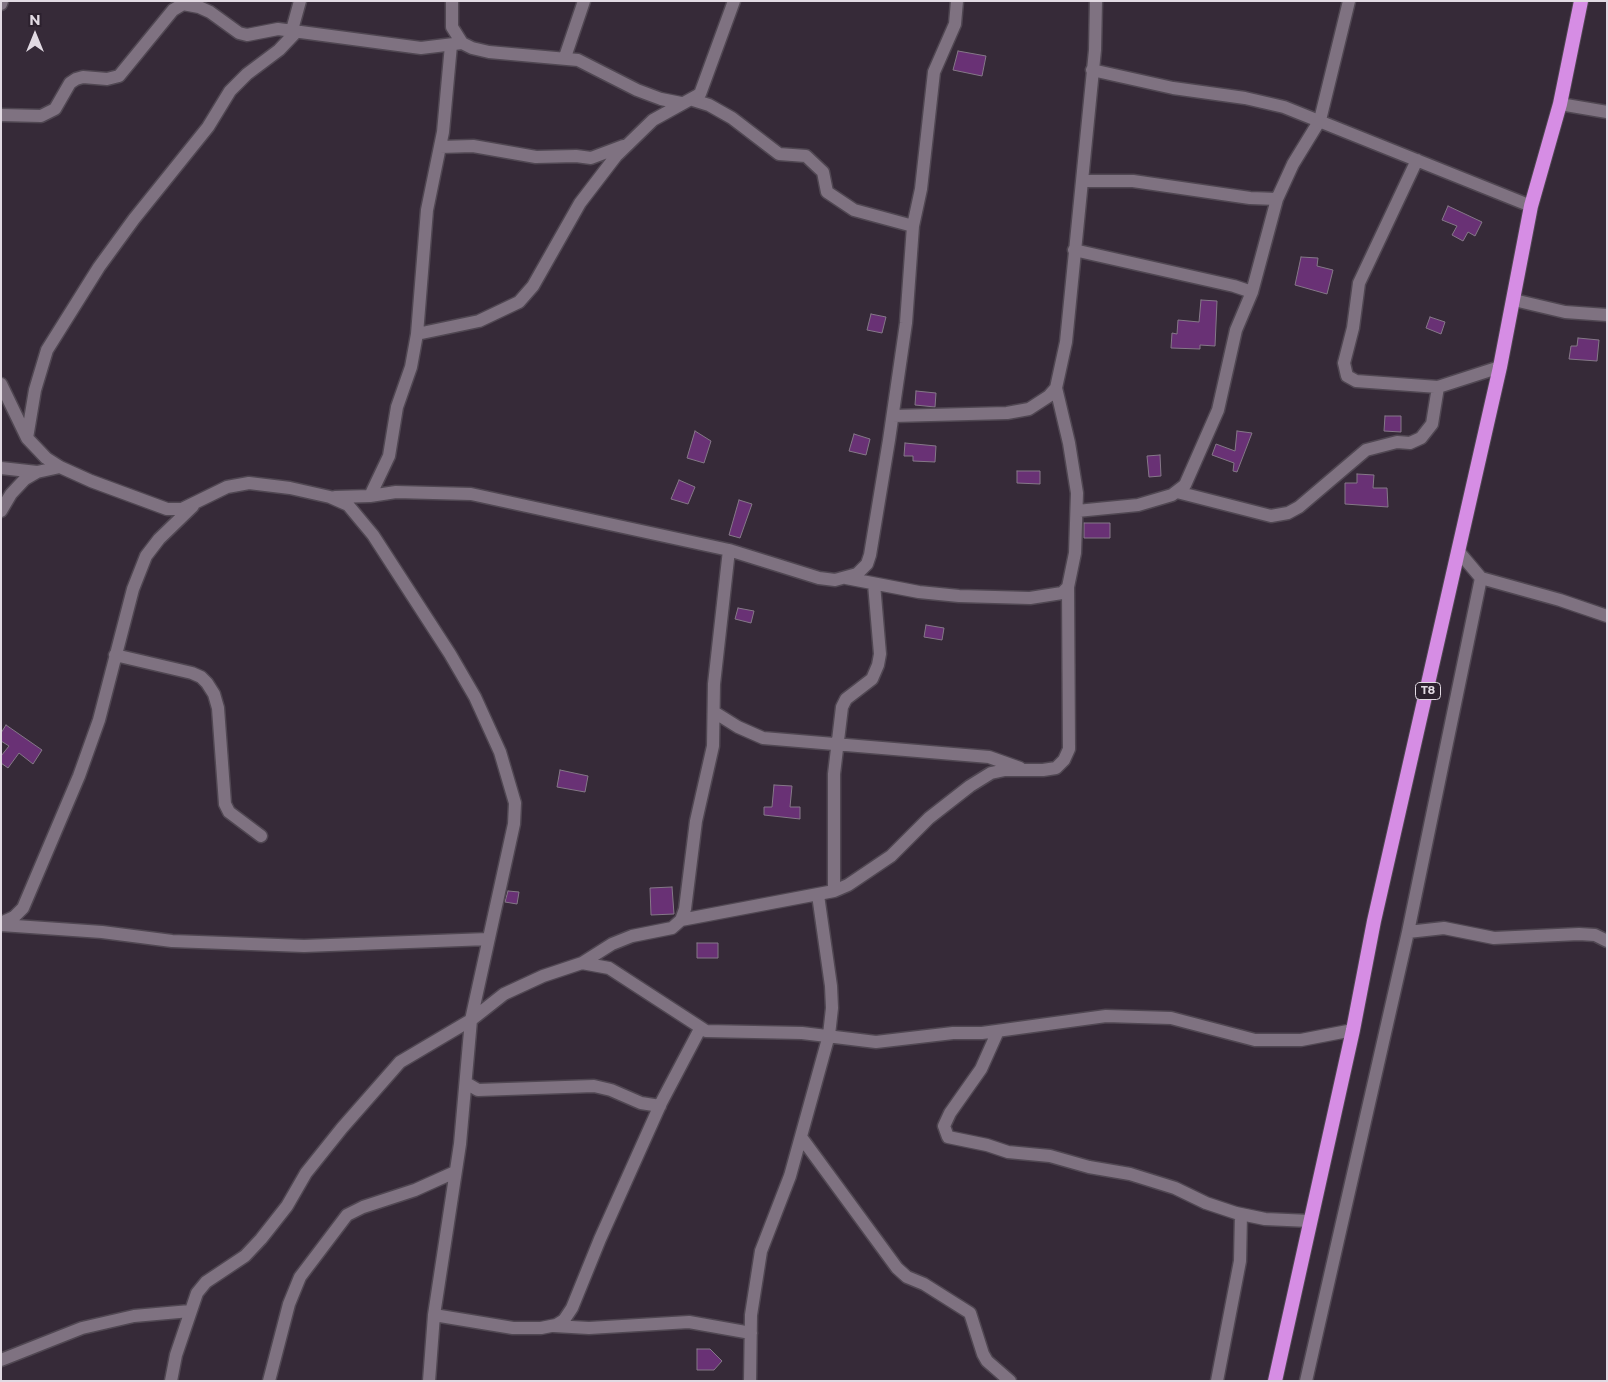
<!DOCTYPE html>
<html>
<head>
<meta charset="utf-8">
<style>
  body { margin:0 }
  #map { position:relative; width:1608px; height:1382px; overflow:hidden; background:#362a38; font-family:Montserrat,sans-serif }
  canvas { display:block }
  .frame { position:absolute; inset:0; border:2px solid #e2dae3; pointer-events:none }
  .north { position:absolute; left:10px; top:10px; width:50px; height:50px; -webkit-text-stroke:4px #2c212e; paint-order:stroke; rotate:0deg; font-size:14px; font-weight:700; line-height:20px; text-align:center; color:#e2dae3 }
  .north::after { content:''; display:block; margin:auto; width:18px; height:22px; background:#e2dae3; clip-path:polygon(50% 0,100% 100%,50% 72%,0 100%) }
</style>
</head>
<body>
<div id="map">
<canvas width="1608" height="1382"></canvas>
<div class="frame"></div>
<div class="north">N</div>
</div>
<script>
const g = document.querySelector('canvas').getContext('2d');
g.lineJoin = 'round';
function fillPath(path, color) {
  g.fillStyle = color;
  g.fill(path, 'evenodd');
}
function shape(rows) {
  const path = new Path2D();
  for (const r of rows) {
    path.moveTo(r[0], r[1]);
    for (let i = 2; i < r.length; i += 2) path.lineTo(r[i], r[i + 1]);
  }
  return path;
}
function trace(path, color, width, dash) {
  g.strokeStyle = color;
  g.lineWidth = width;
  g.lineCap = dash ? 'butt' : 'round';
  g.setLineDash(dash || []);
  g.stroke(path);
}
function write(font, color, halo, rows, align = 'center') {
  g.font = font + ' Montserrat,sans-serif';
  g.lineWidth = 4.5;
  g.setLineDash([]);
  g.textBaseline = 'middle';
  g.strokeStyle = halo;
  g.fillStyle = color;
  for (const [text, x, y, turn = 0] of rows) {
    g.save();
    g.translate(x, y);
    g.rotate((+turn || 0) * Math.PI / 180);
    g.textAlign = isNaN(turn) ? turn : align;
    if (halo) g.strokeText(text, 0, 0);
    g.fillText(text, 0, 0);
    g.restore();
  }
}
const building = shape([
  [958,51,986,56,982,76,953,70,958,51],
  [1448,206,1482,222,1475,236,1468,232,1463,241,1452,235,1457,226,1442,220,1448,206],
  [1301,257,1318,258,1317,266,1333,270,1327,294,1295,285,1301,257],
  [1201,300,1217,301,1215,346,1200,345,1200,349,1171,348,1172,333,1177,334,1178,320,1199,322,1201,300],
  [871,314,886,317,882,333,867,330,871,314],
  [1430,317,1445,322,1441,334,1426,328,1430,317],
  [1578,338,1599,340,1597,361,1569,359,1571,346,1577,346,1578,338],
  [916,391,936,393,935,407,915,405,916,391],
  [1385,416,1401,416,1401,432,1384,431,1385,416],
  [695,431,711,441,704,463,687,458,695,431],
  [1237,431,1252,433,1237,472,1233,471,1234,463,1212,455,1216,444,1235,451,1237,431],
  [854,434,870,439,866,455,849,451,854,434],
  [905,443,936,446,935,462,913,461,913,456,904,456,905,443],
  [1160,455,1161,476,1149,477,1147,456,1160,455],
  [1017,471,1040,471,1040,484,1017,483,1017,471],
  [1357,474,1374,475,1373,488,1387,488,1388,507,1345,504,1345,483,1357,483,1357,474],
  [679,480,695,487,688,504,671,499,679,480],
  [739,500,752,504,740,538,729,535,739,500],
  [1084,523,1110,523,1110,538,1084,538,1084,523],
  [738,608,754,611,751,623,735,619,738,608],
  [926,625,944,628,942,640,924,637,926,625],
  [6,725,42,750,33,764,19,753,8,768,1,763,1,756,9,746,1,741,1,733,6,725],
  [560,770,588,776,585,792,557,787,560,770],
  [774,785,792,786,790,807,800,807,800,819,764,815,764,807,772,807,774,785],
  [672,887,674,914,651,915,650,888,672,887],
  [508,891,519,892,517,904,505,902,508,891],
  [697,943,718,943,718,958,697,958,697,943],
  [697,1349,710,1349,722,1361,714,1370,697,1370,697,1349]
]);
fillPath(building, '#693175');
trace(building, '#857888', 1);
const minor = shape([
  [452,1,452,27,462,43,472,48,489,52,578,60,637,90,661,99,681,103],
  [1,4,2,1],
  [292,30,300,1],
  [565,57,584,1],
  [1092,70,1173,88,1245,98,1284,107,1531,206],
  [693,100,709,105,732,118,779,154,806,156,823,172,827,192,854,210,913,226],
  [1560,104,1607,112],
  [1,115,41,116,55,109,70,83,76,79,83,77,107,79,119,76,173,10,183,4,199,7,210,12,239,33,247,35,278,29,421,48,462,43],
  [440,147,473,146,536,157,576,156,591,158,623,146],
  [1417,160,1359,283,1353,328,1344,363,1347,376,1356,381,1438,387,1500,367],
  [1082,181,1133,181,1250,198,1277,199],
  [1074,250,1234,286,1252,292],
  [1514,300,1565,312,1607,315],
  [417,334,479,321,519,302,533,286,580,203,616,156,653,120,700,94,734,1],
  [1,384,27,438,46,458,60,467,91,481,167,509,182,509,227,487,249,483,290,488,330,497,348,505,373,535,450,654,475,697,500,752,515,803,514,824,471,1020,400,1062,342,1128,306,1173,287,1206,261,1239,245,1256,206,1282,197,1293,176,1355,171,1381],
  [893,416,1007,413,1029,409,1049,396,1056,388,1066,342,1095,50,1096,1],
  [27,438,35,390,47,350,99,267,134,219,208,127,230,91,247,74,279,50,297,31],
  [1,468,37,472],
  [1177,492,1271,516,1288,513,1299,507,1366,450,1397,442,1410,443,1421,438,1432,424,1438,387],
  [370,496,389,456,397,407,411,367,417,334,427,210,443,132,451,45],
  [335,497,370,496,396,492,471,494,729,550,819,578,835,580,857,574,867,564,870,555,889,440,906,323,913,226,921,189,934,72,955,24,957,1],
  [1,511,11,494,25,479,37,472,60,467],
  [1077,511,1138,505,1172,495,1185,485,1218,410,1236,330,1252,292,1277,199,1293,164,1320,120,1349,1],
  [1459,552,1481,578,1560,600,1607,616],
  [846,578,919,592,959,596,1030,598,1062,593,1068,587,1075,553,1077,493,1069,443,1056,388],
  [115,655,192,673,201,677,207,683,214,694,218,708,225,804,229,812,261,836],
  [714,712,738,727,763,738,989,757,1020,768],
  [834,891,834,774,842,707,846,699,872,679,878,665,880,654,874,584],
  [681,920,834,891,848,885,891,856,929,818,970,786,991,773,1005,770,1043,770,1056,768,1064,760,1069,749,1068,587],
  [1,923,14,917,23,908,79,776,99,720,133,589,146,556,159,539,193,506],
  [1,925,102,932,172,941,304,946,488,939],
  [1408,932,1444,928,1494,938,1579,934,1595,935,1607,941],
  [582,963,609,968,706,1031,802,1033,876,1042,953,1033,982,1033,1106,1016,1171,1018,1255,1040,1301,1040,1353,1030],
  [998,1031,981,1069,950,1113,944,1126,948,1137,987,1145,1008,1152,1050,1156,1089,1167,1130,1174,1175,1188,1206,1203,1236,1213,1265,1219,1310,1221],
  [466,1083,478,1090,594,1086,611,1090,641,1103,660,1106],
  [801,1137,897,1268,907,1277,924,1284,970,1313,983,1354,987,1361,1010,1381],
  [434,1315,513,1328,541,1328,556,1325,564,1320,572,1308,600,1239,661,1103,700,1029],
  [554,1326,589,1328,689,1322,751,1333],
  [1,1360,82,1328,134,1316,190,1311],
  [269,1381,289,1304,300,1277,347,1215,363,1207,415,1190,455,1172],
  [429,1381,434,1315,460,1144,471,1020,504,994,543,976,582,963,612,944,632,936,672,928,681,920,685,909,696,821,713,746,714,684,729,550],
  [750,1381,751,1315,761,1251,790,1176,829,1035,832,1008,831,986,818,895],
  [1217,1381,1240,1261,1241,1214],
  [1306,1381,1408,932,1481,578]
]);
const trunk = shape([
  [1275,1381,1353,1030,1374,921,1500,367,1531,206,1560,104,1581,1]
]);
trace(minor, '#504752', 15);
trace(trunk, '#504752', 16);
trace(minor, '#7f7281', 12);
trace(trunk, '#d68de4', 14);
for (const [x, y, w] of [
  [1428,691,25]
]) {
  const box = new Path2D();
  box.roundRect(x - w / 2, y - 8.5, w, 17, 4);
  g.fillStyle = '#2c212e';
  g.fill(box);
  trace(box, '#e2dae3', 1);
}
write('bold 11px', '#e2dae3', null, [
  ["T8",1428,691]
]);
</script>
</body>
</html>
